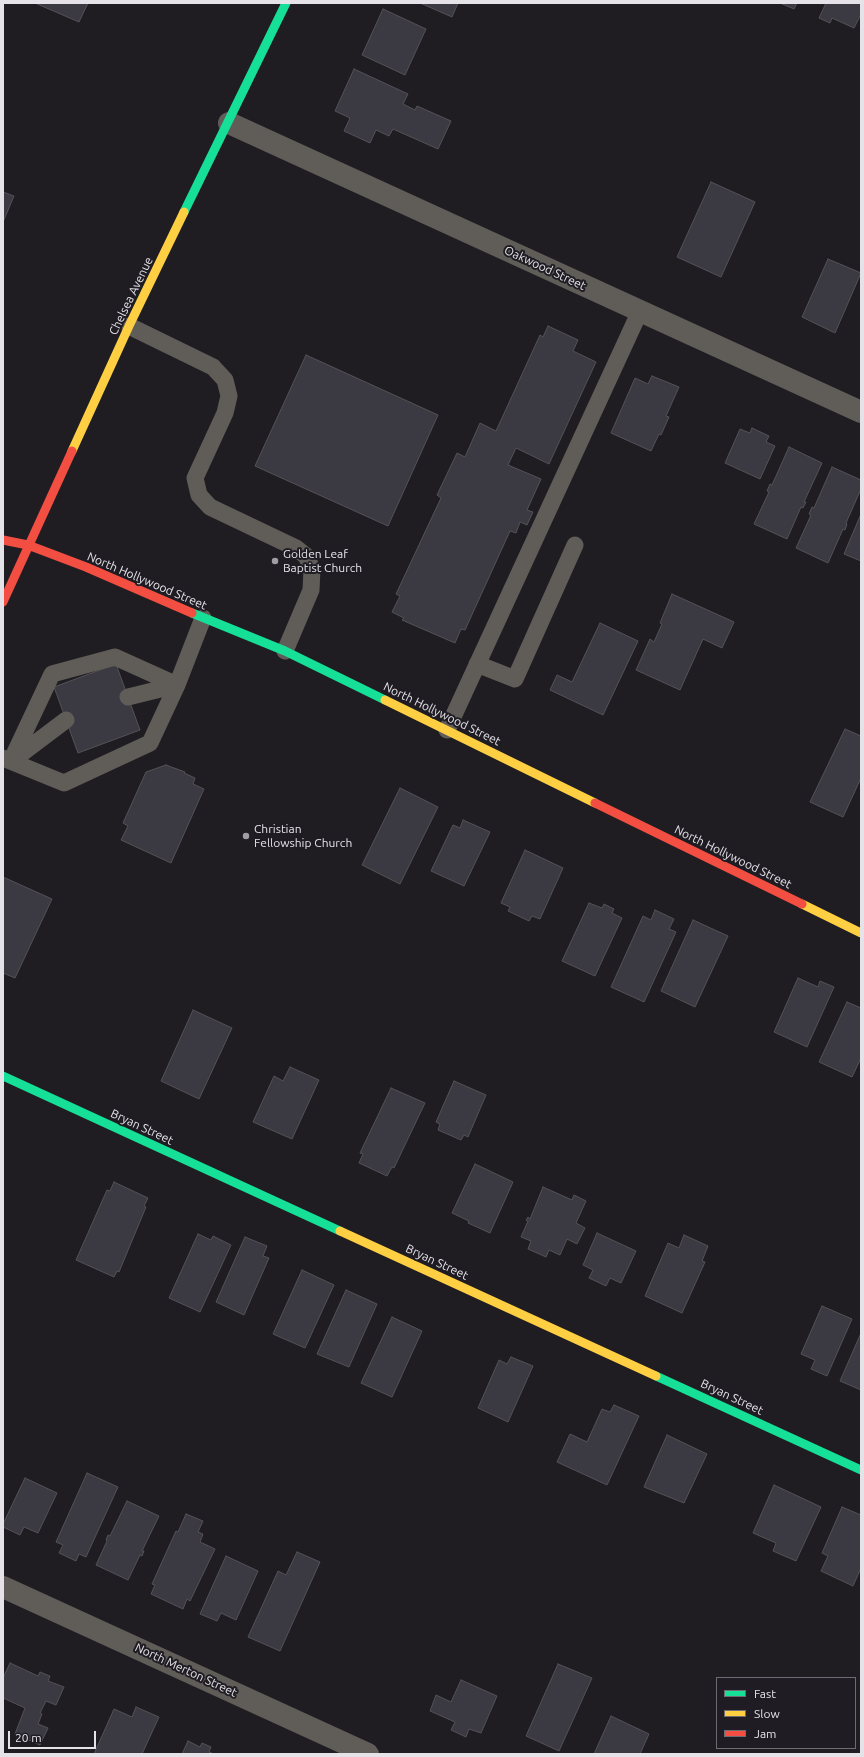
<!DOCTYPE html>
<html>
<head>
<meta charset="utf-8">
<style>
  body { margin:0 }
  #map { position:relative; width:864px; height:1757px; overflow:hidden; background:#1f1d22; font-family:Ubuntu,sans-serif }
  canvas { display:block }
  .frame { position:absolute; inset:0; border:4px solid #e5e3e8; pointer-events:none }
  .legend { position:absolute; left:716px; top:1677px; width:140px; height:72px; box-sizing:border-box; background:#1f1c23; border:1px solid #6e6c72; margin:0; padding:5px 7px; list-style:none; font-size:12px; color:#e5e3e8 }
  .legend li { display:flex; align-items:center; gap:8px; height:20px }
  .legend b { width:20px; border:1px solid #6e6c72 }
  .scale { position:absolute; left:8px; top:1731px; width:88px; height:18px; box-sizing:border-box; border:2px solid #e5e3e8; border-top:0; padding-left:5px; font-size:12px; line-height:14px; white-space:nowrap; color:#e5e3e8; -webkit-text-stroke:3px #1f1c23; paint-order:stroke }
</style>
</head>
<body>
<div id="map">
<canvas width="864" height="1757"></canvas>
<div class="frame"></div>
<ul class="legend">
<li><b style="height:5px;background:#16e098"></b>Fast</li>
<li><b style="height:5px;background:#ffcf43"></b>Slow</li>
<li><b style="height:5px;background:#f24e42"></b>Jam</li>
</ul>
<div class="scale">20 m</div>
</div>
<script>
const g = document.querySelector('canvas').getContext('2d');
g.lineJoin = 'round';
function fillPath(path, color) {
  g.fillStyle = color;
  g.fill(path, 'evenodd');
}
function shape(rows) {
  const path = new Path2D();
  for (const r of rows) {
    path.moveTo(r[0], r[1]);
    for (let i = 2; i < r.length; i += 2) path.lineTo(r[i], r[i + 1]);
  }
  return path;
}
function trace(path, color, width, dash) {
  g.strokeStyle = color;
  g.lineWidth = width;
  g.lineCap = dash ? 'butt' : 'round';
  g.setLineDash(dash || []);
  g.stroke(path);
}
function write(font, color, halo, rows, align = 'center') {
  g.font = font + ' Ubuntu,sans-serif';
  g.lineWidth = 4;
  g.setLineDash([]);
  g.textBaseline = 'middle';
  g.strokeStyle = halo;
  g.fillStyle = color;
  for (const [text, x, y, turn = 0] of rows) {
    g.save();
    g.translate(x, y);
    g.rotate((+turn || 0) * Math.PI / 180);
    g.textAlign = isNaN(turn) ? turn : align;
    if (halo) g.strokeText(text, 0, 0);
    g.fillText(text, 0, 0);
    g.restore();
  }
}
const building = shape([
  [35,3,88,3,79,22,35,3],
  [420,3,458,3,452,17,420,3],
  [780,3,797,3,794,9,780,3],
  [826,3,861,3,861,14,854,28,832,18,830,23,819,18,826,3],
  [383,9,426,29,405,75,362,55,383,9],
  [354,69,408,94,403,104,415,110,417,106,451,121,438,149,393,129,389,136,376,130,370,143,344,131,350,118,335,111,354,69],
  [711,182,755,202,721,277,677,257,711,182],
  [3,192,14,196,3,222,3,192],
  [828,259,861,273,835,333,802,317,828,259],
  [548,326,578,340,573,351,596,362,549,464,516,448,508,465,541,479,527,510,533,512,527,525,520,522,516,533,510,531,465,630,461,629,455,643,402,620,404,618,392,612,400,596,396,594,441,498,437,495,457,453,465,457,480,423,496,431,540,335,543,337,548,326],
  [306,355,438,415,388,526,255,466,306,355],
  [652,376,679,387,666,416,669,417,661,435,659,434,651,451,611,433,635,378,648,384,652,376],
  [752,428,769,436,766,442,775,446,760,479,725,463,740,429,750,433,752,428],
  [789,447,822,463,804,502,806,502,803,508,801,507,787,539,754,524,769,492,767,491,770,484,772,485,789,447],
  [832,467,861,480,861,489,846,523,847,524,845,530,843,529,828,563,796,548,811,515,809,514,812,507,814,508,832,467],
  [861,514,861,561,844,554,861,514],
  [672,594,734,622,722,648,703,639,680,690,636,670,650,639,654,642,662,624,660,623,672,594],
  [600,623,638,641,603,715,550,690,557,675,572,682,600,623],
  [116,664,140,730,78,753,54,687,116,664],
  [845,729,861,736,861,778,843,817,810,802,845,729],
  [166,765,185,772,184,773,195,778,193,784,204,789,171,863,121,840,128,826,123,823,146,772,166,765],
  [400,788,438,807,400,884,362,865,400,788],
  [463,820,490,832,464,886,431,871,453,825,460,828,463,820],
  [525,850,563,868,540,919,532,916,529,921,508,911,510,907,501,903,525,850],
  [3,877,52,899,15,978,3,973,3,877],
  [589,903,602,908,604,904,614,909,612,913,622,918,595,976,562,961,589,903],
  [655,910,674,919,669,929,676,932,644,1002,611,987,643,916,651,920,655,910],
  [693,920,728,936,695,1007,661,991,693,920],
  [798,978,818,987,820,981,834,987,807,1047,774,1032,798,978],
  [847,1002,861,1008,861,1058,852,1077,819,1062,847,1002],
  [193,1010,232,1028,199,1099,161,1081,193,1010],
  [290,1067,319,1080,292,1139,253,1122,274,1076,283,1081,290,1067],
  [454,1081,486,1095,468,1137,464,1135,461,1140,438,1130,440,1124,436,1122,454,1081],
  [391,1088,425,1103,394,1168,392,1167,387,1176,359,1163,363,1154,360,1153,391,1088],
  [475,1164,513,1182,490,1233,468,1223,469,1221,452,1213,475,1164],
  [114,1182,148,1198,144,1206,146,1207,119,1272,117,1271,114,1277,76,1260,107,1190,110,1191,114,1182],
  [543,1187,572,1200,574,1195,586,1201,576,1223,585,1228,577,1244,567,1239,560,1255,549,1250,546,1257,528,1249,531,1241,521,1237,528,1221,526,1220,528,1217,530,1219,543,1187],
  [597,1233,636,1251,621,1283,610,1278,606,1286,589,1278,593,1270,583,1265,597,1233],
  [198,1234,211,1240,213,1236,231,1245,200,1312,169,1298,198,1234],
  [684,1235,708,1246,702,1261,705,1262,682,1313,645,1296,668,1243,679,1248,684,1235],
  [245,1237,267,1246,263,1256,269,1258,244,1315,216,1302,245,1237],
  [302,1270,334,1285,305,1348,273,1334,302,1270],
  [346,1290,377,1304,349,1367,317,1354,346,1290],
  [822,1306,852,1319,827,1376,811,1369,815,1360,801,1354,822,1306],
  [392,1317,422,1331,392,1397,361,1383,392,1317],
  [861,1333,861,1390,840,1381,861,1333],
  [511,1357,533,1366,508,1422,478,1408,499,1360,507,1364,511,1357],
  [614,1405,639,1416,607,1485,557,1462,570,1434,587,1442,602,1409,610,1412,614,1405],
  [667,1435,707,1454,684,1503,644,1487,667,1435],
  [87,1473,118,1487,86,1557,79,1554,76,1561,59,1553,63,1545,56,1542,87,1473],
  [25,1478,57,1493,38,1533,24,1527,20,1535,3,1527,3,1524,25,1478],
  [774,1485,821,1507,796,1561,773,1551,776,1543,753,1533,774,1485],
  [127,1501,159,1516,142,1551,144,1551,142,1556,140,1555,128,1580,96,1565,107,1541,106,1540,108,1535,110,1536,127,1501],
  [842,1507,861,1515,861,1568,853,1586,821,1571,828,1556,822,1553,842,1507],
  [186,1514,203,1521,198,1532,203,1534,200,1542,215,1549,190,1601,187,1599,183,1609,151,1594,155,1585,152,1584,176,1531,178,1532,186,1514],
  [297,1552,320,1562,280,1651,248,1637,278,1571,286,1575,297,1552],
  [226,1556,258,1571,236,1620,221,1613,217,1621,200,1614,226,1556],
  [10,1663,38,1676,40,1672,50,1676,48,1681,64,1687,56,1705,46,1701,40,1713,42,1714,38,1724,48,1728,40,1745,15,1734,25,1708,3,1698,3,1678,10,1663],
  [558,1664,592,1678,559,1751,526,1736,558,1664],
  [461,1680,497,1696,481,1733,469,1729,466,1737,451,1730,455,1722,430,1711,436,1695,451,1702,461,1680],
  [136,1707,159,1717,142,1754,94,1754,114,1709,132,1717,136,1707],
  [611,1716,649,1734,640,1754,594,1754,611,1716],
  [188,1741,200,1747,202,1743,211,1747,209,1752,214,1754,182,1754,188,1741]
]);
fillPath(building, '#3b3a42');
trace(building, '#535357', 1);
trace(shape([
  [129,326,213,367,225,380,229,396,225,413,195,478,199,495,210,507,296,548,306,556,312,569,311,590,285,651],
  [477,664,515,679,575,545],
  [128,697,177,685],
  [447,730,640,311],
  [3,758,64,783,150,743,177,685,203,618],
  [13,760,66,720],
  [11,761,52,674,115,657,177,685]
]), '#605c58', 17);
trace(shape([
  [229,123,861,412],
  [3,1587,368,1754]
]), '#605c58', 22);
trace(shape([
  [184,212,286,3],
  [192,613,285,651,385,700],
  [3,1076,340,1231],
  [656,1376,861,1470]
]), '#16e098', 9);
trace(shape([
  [72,451,129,326,184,212],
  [385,700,595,803],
  [802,904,861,933],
  [340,1231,656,1376]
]), '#ffcf43', 9);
trace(shape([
  [3,540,28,545,86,567,192,613],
  [3,602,72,451],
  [595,803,802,904]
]), '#f24e42', 9);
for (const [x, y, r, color] of [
  [275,561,4,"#a09ea3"],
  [246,836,4,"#a09ea3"]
]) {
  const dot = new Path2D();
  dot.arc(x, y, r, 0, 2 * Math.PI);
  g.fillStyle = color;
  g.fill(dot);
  trace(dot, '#1f1c23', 1.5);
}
write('12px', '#e5e3e8', '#1f1c23', [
  ["Oakwood Street",545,268,25],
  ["Chelsea Avenue",131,296,-64],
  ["North Hollywood Street",147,581,23],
  ["North Hollywood Street",442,714,26],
  ["North Hollywood Street",733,857,26],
  ["Bryan Street",142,1127,25],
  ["Bryan Street",437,1262,25],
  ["Bryan Street",732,1397,25],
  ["North Merton Street",186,1670,25]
]);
write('12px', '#e5e3e8', '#1f1c23', [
  ["Golden Leaf",283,554],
  ["Baptist Church",283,568],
  ["Christian",254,829],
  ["Fellowship Church",254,843]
], 'left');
</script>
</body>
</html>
